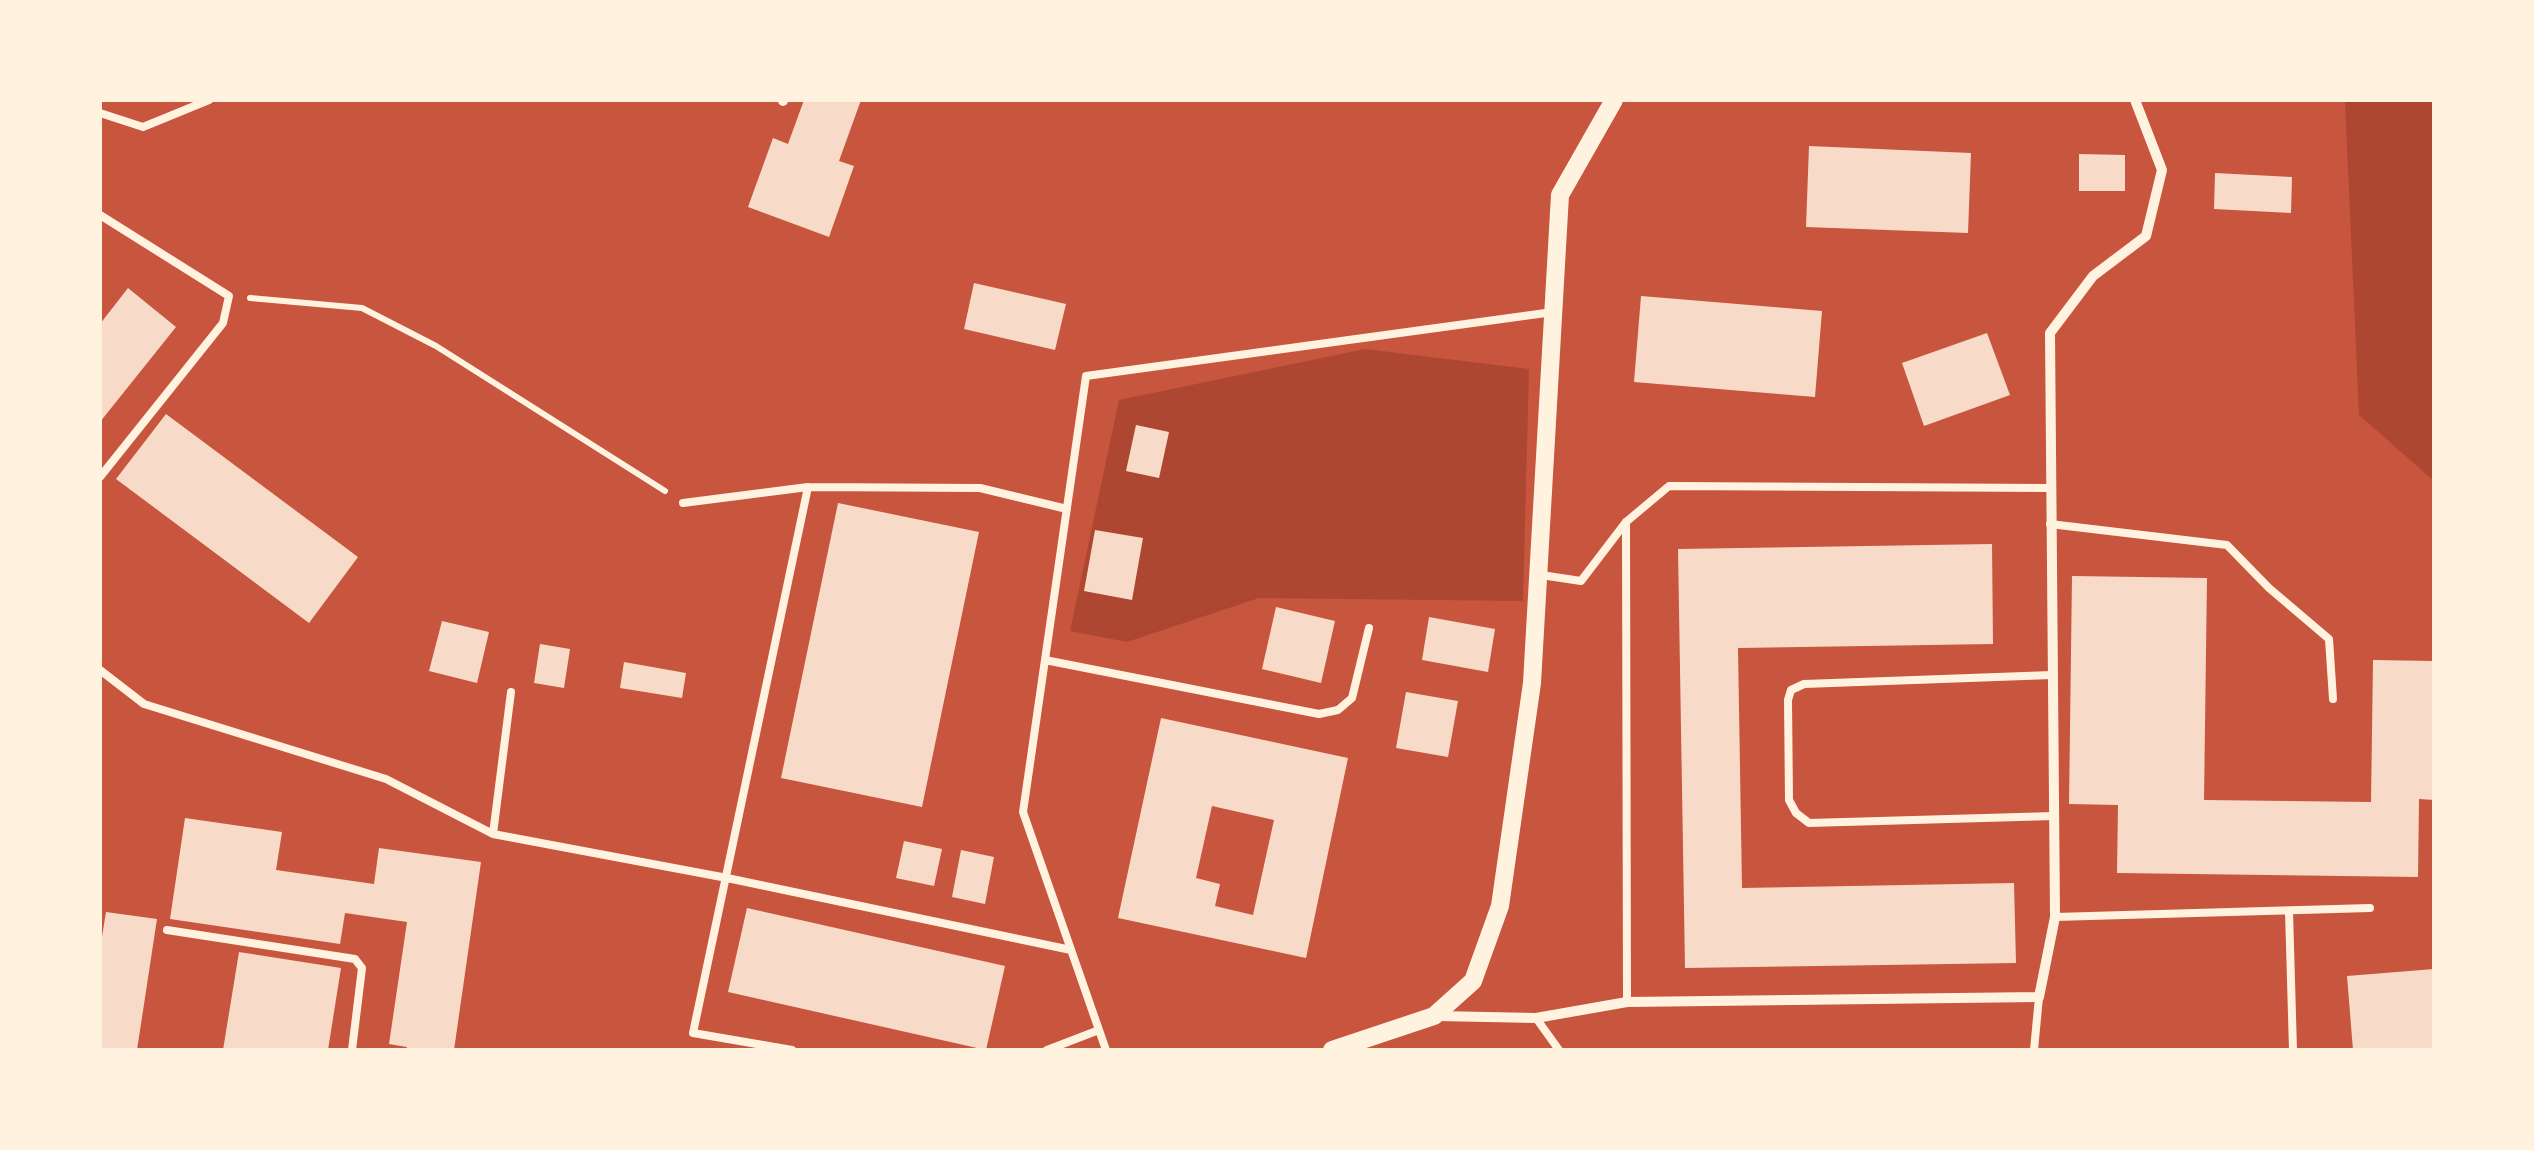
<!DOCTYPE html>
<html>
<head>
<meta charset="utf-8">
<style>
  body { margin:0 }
  #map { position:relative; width:2534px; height:1150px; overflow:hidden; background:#c8553d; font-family:Georgia,serif }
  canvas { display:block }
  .frame { position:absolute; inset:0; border:102px solid #fff3e0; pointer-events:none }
</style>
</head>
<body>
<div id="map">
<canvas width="2534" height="1150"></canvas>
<div class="frame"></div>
</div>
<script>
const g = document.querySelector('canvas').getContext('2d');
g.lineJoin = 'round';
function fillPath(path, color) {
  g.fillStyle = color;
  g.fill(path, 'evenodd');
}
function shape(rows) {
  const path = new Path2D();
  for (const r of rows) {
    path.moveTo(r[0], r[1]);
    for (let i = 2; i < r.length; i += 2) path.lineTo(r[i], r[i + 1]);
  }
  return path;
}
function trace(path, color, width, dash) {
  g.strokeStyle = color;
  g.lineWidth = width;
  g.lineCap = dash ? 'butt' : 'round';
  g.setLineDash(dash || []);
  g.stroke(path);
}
fillPath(shape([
  [2345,100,2434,100,2434,481,2359,415],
  [1365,349,1529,369,1523,601,1259,598,1127,642,1070,631,1119,400]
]), '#ae4732');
fillPath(shape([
  [804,100,861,100,839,161,854,166,829,237,748,207,773,138,788,144],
  [1809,146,1971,153,1968,233,1806,227],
  [2079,154,2125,155,2125,191,2079,191],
  [2215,173,2292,177,2291,213,2214,209],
  [974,283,1066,304,1055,350,964,329],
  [128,288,176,327,100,422,100,324],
  [1641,296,1822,311,1815,397,1634,382],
  [1987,333,2010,395,1924,426,1902,363],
  [166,414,358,557,309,623,116,479],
  [1136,425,1169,432,1159,478,1126,471],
  [838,503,979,532,922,807,781,778],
  [1095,530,1143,538,1132,600,1084,591],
  [1992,544,1993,644,1738,648,1742,888,2014,883,2016,963,1685,968,1678,549],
  [2072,576,2207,578,2204,800,2371,802,2373,660,2434,661,2434,800,2419,799,2418,877,2117,873,2118,805,2069,804],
  [1276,607,1335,621,1321,683,1262,669],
  [1429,617,1495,629,1488,672,1422,660],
  [442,621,489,632,477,683,429,671],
  [540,644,570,649,564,688,534,683],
  [624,662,686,673,682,698,620,688],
  [1406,692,1458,701,1448,757,1396,748],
  [1161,718,1348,758,1306,958,1118,918],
  [1212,806,1274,820,1253,915,1215,906,1220,884,1196,878],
  [185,818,282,832,276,870,374,884,379,848,481,862,454,1050,406,1050,407,1047,389,1044,407,922,345,913,340,944,170,919],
  [904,841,942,849,934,886,896,878],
  [961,850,994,857,985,904,952,897],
  [747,908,1005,966,986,1050,728,992],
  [106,912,157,919,137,1050,100,1050,100,949],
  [239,952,341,968,328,1050,223,1050],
  [2434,969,2434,1050,2353,1050,2347,976]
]), '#f7dbc8');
trace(shape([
  [250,298,362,308,436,346,665,491]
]), '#fff3e0', 6);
trace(shape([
  [100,113,143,127,209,100],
  [100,215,229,296,223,323,100,477],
  [683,503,808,487],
  [1626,522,1627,1002],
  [2050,524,2227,545,2269,588,2329,639,2333,699],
  [1541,575,1581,581,1626,522,1669,486,2050,488],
  [1045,660,1319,714,1338,710,1352,698,1369,628],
  [100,670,144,704,386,779,493,834,727,878,1071,950],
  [2052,675,1804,684,1791,690,1788,700,1789,800,1796,813,1809,823,2054,816],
  [493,834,511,692],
  [2289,911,2293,1050],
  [2055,917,2370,908],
  [167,930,355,959,362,968,352,1050],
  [1536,1018,1559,1050],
  [792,1050,693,1033,808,487,980,488,1067,509],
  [1047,1050,1099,1030],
  [1106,1050,1023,812,1086,376,1553,312],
  [2034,1050,2039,997]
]), '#fff3e0', 8);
trace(shape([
  [783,101,783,100],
  [1437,1016,1536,1018,1627,1002,2039,997,2055,917,2050,333,2093,276,2146,236,2162,170,2135,100]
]), '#fff3e0', 10);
trace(shape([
  [1332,1050,1434,1016,1473,981,1500,906,1532,683,1560,195,1614,100]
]), '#fff3e0', 18);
</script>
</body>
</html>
